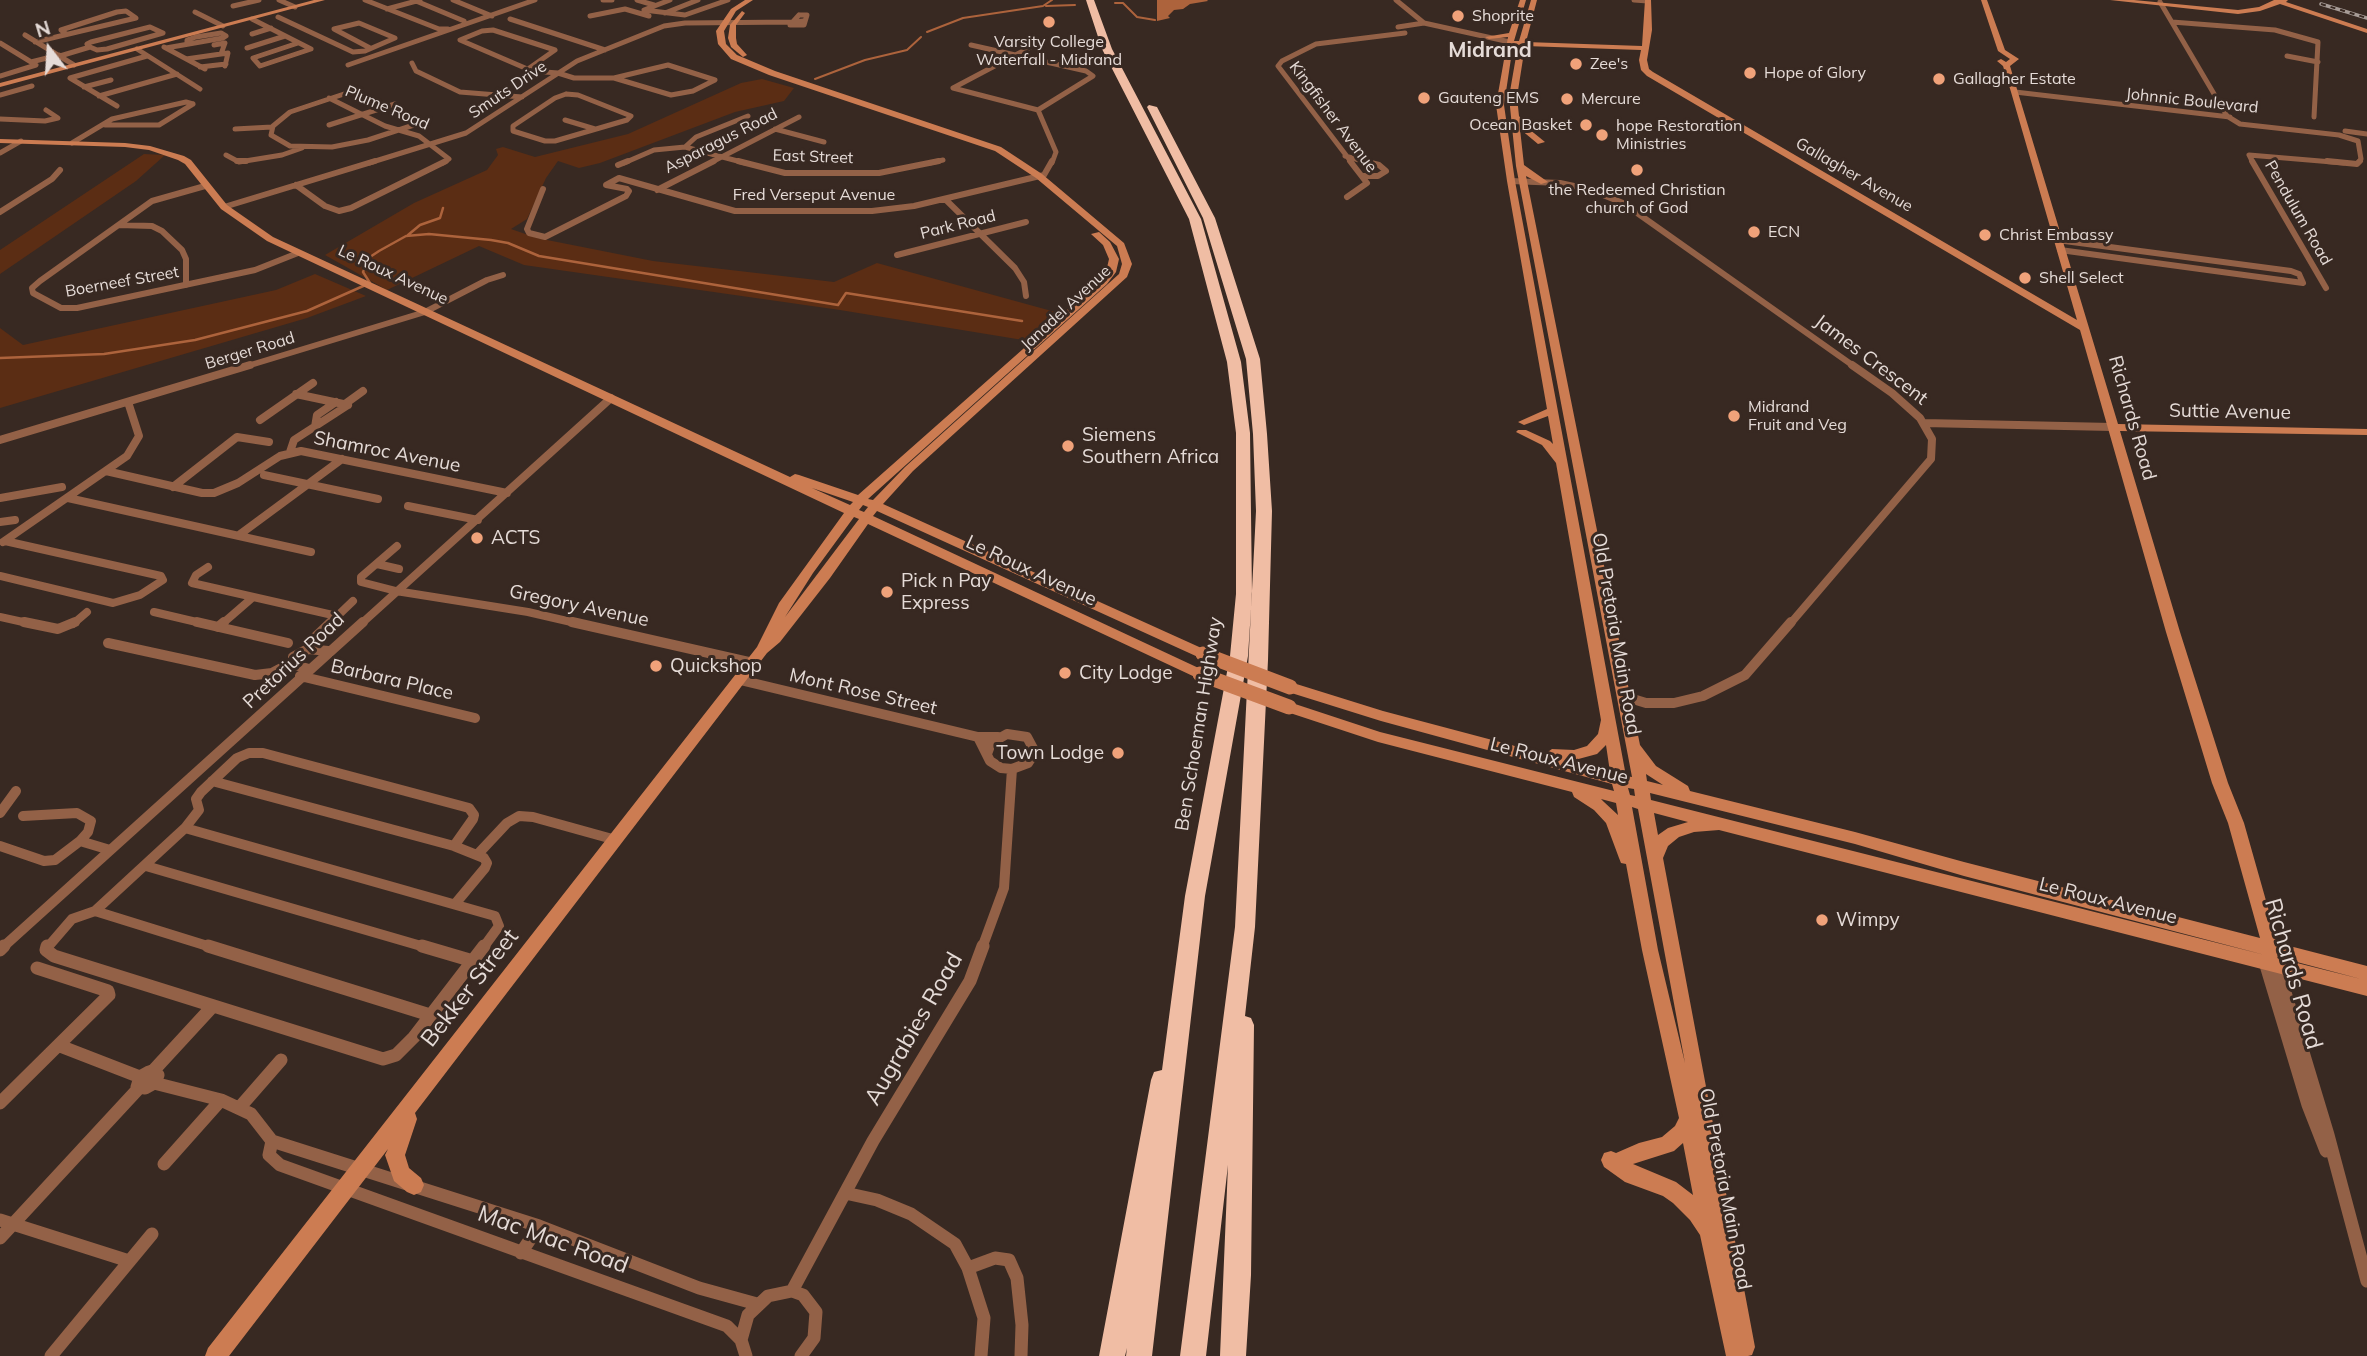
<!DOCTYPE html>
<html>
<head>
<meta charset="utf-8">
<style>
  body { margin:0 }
  #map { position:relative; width:2367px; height:1356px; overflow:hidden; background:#382922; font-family:Mulish,sans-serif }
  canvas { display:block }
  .north { position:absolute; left:14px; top:14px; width:70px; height:70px; -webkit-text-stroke:5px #382922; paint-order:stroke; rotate:343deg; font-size:19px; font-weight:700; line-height:28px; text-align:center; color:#e5dbd7 }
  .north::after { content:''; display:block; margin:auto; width:24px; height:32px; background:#e5dbd7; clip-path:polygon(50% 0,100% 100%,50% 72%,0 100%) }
</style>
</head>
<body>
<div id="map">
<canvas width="2367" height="1356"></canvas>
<div class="north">N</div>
</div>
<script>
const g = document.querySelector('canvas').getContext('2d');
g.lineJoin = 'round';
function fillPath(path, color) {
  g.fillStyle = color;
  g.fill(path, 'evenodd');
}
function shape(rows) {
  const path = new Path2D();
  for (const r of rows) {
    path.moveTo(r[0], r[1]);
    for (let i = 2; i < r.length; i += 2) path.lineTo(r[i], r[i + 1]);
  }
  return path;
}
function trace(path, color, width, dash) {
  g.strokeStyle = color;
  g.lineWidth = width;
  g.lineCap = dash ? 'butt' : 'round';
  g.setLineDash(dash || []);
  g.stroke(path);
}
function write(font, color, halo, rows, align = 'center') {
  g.font = font + ' Mulish,sans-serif';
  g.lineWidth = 6;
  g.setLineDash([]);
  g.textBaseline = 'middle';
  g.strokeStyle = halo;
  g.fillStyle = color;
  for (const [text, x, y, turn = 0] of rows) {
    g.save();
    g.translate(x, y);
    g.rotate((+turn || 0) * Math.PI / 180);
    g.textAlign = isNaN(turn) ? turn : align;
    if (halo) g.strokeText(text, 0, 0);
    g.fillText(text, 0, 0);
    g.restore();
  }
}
fillPath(shape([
  [762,79,794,88,784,101,735,112,600,163,579,168,558,161,546,178,527,219,511,229,537,238,653,261,834,282,877,263,1059,313,1029,341,840,310,524,265,479,246,387,290,325,255,414,203,487,170,498,155,496,149,503,147,535,157,628,134,741,83],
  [144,154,165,155,136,181,0,274,0,250],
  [315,274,366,296,307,318,0,408,0,328,23,345,276,290]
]), '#5b2d14');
fillPath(shape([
  [1157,0,1207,0,1208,1,1190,4,1183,9,1174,10,1168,16,1170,18,1157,21]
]), '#ad633c');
trace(shape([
  [1115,3,1123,3,1137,17,1155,20],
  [1046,6,1075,5],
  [927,32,963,18,1043,6,1052,0],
  [815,79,865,60,907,50,921,37]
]), '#ad633c', 2);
trace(shape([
  [408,235,420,225,440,218,443,208],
  [0,358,104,354,195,340,307,311,370,283,363,272,370,257,379,251,406,236,429,234,491,240,508,243,539,256,838,305,846,293,1022,321]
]), '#ad633c', 2.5);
trace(shape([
  [279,0,295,7],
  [365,0,439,29,448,29],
  [453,0,492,16],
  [603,0,612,0],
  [637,0,654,5],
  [670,0,644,10,685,15,728,0],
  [1396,0,1424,23,1510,42],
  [1634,0,1648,1],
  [416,1,464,21],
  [2160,2,2227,116,2240,124,2339,135,2358,141,2361,159,2358,163],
  [233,6,259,0],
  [387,9,420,0],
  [195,12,223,26],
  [665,13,698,0],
  [799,15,807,15,804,25,790,25,799,15],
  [590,16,625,9,649,16],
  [278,17,353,52,365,51,395,38,359,23,334,29,370,48],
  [252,19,311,49,260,66,253,58,298,43],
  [510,19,605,50],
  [794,22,803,21],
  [2172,22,2275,30,2318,42,2314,117],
  [1398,27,1424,23],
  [252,34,271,28],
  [25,35,74,65],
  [1042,41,953,88,1038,110,1056,152,1052,163],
  [35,42,136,18,126,11,117,12,61,30,66,34],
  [0,43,36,65,0,76],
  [214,45,225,43,221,54],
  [971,45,1086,71,1093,76,1038,110],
  [90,47,87,44,91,42,150,27,163,33],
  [164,47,205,69],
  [166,48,223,38,226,36,221,33,196,37,187,40,187,44],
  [247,48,285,36],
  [137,49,200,89],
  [60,56,90,47,97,50,107,49,163,33],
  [2287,56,2318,62],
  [186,59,228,53,225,66],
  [31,62,59,55],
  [412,63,416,71,460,92,522,97],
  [348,65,535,0],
  [668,65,715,80,693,91,671,95,614,78,668,65],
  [200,67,226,64],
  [528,69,555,50,493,30,482,31,460,40,532,71,558,73,574,78,614,78],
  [84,87,111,80],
  [359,89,290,112,273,126,271,135,290,146,332,147,368,140,426,121],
  [2015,92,2230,117],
  [566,94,578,95,631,116,627,120,555,141,545,141,513,131,513,126,555,98,566,94],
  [0,95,32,86],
  [99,96,177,74],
  [329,98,385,126,419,136,449,159,443,163],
  [117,106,70,78,147,56],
  [0,119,45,121,58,118,46,110],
  [565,120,595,129],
  [105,125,159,125,193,104],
  [329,125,395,104],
  [235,129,272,127],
  [775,129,824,142],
  [2345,131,2367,134],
  [72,143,112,119,186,102,193,104],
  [685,147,745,163],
  [0,153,21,141],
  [226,155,239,162,282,155,302,148],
  [1345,156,1370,163],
  [369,163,466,133,577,61,664,26,685,23,794,22],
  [624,163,654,150,685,147,696,137,748,116],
  [710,163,799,117],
  [930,163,943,160],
  [1352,163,1278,66,1282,61,1316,44,1405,33],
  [2253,163,2249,155,2344,163]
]), '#936147', 5);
trace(shape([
  [237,161,246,161],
  [738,161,785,173,879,173,939,161],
  [2252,161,2326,288],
  [2327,161,2357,164,2360,161],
  [618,165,628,161],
  [1363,176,1378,176,1386,171,1379,165,1363,161],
  [1511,181,1560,183,1588,189,1623,203,1855,367],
  [296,185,325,206,339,211,351,208,446,161],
  [205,186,152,201,40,281,32,288,33,293,61,308,77,308,255,270,298,253],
  [543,189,527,229,529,233,545,237,626,196,629,191,627,189,606,185,619,178,735,211,872,211,914,206,1044,175,1052,161],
  [657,190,714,161],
  [1347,197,1367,183,1350,161],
  [945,199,1015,268,1024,282,1026,296],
  [224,207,375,161],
  [0,212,52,179,60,170],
  [119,225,152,226,162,231,182,250,186,259,186,285],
  [2057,240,2291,271,2299,274,2303,283,2060,250],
  [897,255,1026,222],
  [244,367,425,312,487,280,503,275]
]), '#936147', 6);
trace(shape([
  [296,394,348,405],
  [345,404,363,391],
  [260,420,313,383],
  [1924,423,2112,427],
  [315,427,317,415,336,402],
  [0,440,250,365],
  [290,452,294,440,348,405],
  [106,471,202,493,214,493,238,483,280,456,301,451,507,493],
  [264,475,378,499],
  [173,487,237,437,269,442],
  [0,498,62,487],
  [68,498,311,552],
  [408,506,478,520],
  [0,522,15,520],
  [239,535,342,459],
  [3,542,127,456,139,436,128,402],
  [397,546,361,577,361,582,396,591,528,612,580,624],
  [377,564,399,569],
  [208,567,196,575,192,583,337,616],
  [0,576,113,603,140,595,163,580,161,576,5,541],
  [154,612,205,624],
  [0,617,32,624],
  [73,624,87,612],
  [222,624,252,598],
  [329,624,353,601],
  [361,624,611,398],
  [1790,624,1931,459,1932,439,1920,418,1892,393,1852,365]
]), '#936147', 8);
trace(shape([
  [24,622,58,629,75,622],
  [197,622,288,643],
  [572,622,753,663],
  [218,627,224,622],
  [108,643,255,675,272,673,293,662],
  [308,649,311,641,331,622],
  [309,669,295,665,293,657,308,649,328,651],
  [300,676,475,718],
  [740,680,978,737,998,737],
  [1623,696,1646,703,1674,703,1703,696,1745,675,1791,622],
  [978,737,990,761,1001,768,1012,769,1028,763,1035,752,1027,737,1007,734,991,743,987,754],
  [212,781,454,846,484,858,487,863,485,868,455,904],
  [0,813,16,791],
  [185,828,495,916,499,926,483,948],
  [185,828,199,810,196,799,201,792,237,758,249,753,263,753,469,808,474,815,473,819,454,846],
  [80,841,110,850],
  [0,846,44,861,55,860,80,841,88,832,91,821,77,813,23,816],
  [477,855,507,823,519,816,533,817,616,840],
  [146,866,428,948],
  [95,911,214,948],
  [2,948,363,622],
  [47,948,72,919,95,911,185,828],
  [982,948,1004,888,1012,769]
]), '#936147', 10);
trace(shape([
  [47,946,46,950,54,956,383,1059,396,1055,414,1037,484,946],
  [208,946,430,1015],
  [422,946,473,961],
  [0,950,4,946],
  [2265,962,2308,1105,2326,1151],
  [2277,966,2328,1135,2367,1281],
  [60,1046,140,1077],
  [153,1071,212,1007],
  [149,1072,158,1075,154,1083,145,1088,137,1087,140,1077,149,1072],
  [154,1083,221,1100,251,1114,272,1141,539,1226,699,1288,757,1304],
  [0,1103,109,995,108,991,37,968],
  [240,1107,281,1060],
  [272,1141,269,1155,280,1165,727,1326,741,1340],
  [164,1164,221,1100],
  [845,1193,877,1200,911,1214,955,1244,968,1268,984,1318,981,1356],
  [0,1220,129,1261],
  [0,1238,139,1088],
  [521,1253,539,1226],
  [968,1268,995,1258,1009,1260,1017,1278,1022,1325,1021,1356],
  [792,1291,873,1141,970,981,983,946],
  [51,1356,152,1234],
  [746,1356,741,1340,748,1315,768,1296,792,1291,803,1295,816,1312,814,1338,801,1356]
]), '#936147', 13);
fillPath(shape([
  [314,0,325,0,0,87,0,83,314,0],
  [745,0,753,0,736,11,724,31,726,44,737,55,775,71,1001,147,1042,174,1124,243,1132,264,1127,277,913,471,883,504,1208,651,1210,654,1203,659,1198,657,877,511,873,516,1205,671,1207,674,1205,677,1195,677,868,524,830,578,780,642,767,653,415,1113,417,1119,405,1155,409,1168,421,1178,424,1185,421,1192,414,1195,407,1192,394,1181,385,1155,388,1149,229,1356,205,1356,208,1348,757,647,779,603,844,513,267,241,221,209,185,164,178,160,149,150,125,147,0,143,0,139,125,143,150,146,184,156,191,160,227,205,273,237,790,477,795,474,799,475,858,495,1101,280,1106,272,1109,259,1103,245,1091,234,1099,232,1110,242,1119,259,1116,272,1107,284,868,499,873,500,905,467,1119,274,1122,264,1117,246,1036,178,995,151,769,75,731,59,718,44,716,31,731,9,745,0],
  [812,488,853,502,850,505,812,488],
  [863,505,868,507,864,512,859,510,863,505],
  [854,517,859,519,785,617,813,573,854,517],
  [1520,0,1526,0,1514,41,1519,41,1531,0,1537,0,1526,42,1642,46,1645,0,1651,0,1652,30,1647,60,1649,69,1653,72,2077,320,2011,92,2003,66,1997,61,2001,59,2006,62,2010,59,1998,51,1981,0,1987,0,2005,50,2019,59,2010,66,2118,424,2367,429,2367,435,2120,431,2180,632,2228,783,2244,823,2278,943,2367,966,2367,996,1719,830,1694,832,1679,837,1668,846,1663,858,1755,1347,1752,1355,1748,1356,1726,1356,1700,1235,1690,1220,1673,1203,1663,1196,1625,1182,1604,1167,1601,1160,1604,1153,1611,1151,1616,1153,1639,1143,1662,1137,1675,1126,1679,1118,1642,950,1626,864,1621,863,1619,858,1606,823,1594,810,1574,797,1572,792,1378,742,1284,711,1282,707,1289,702,1380,732,1614,791,1612,784,1381,721,1285,691,1283,687,1290,682,1383,711,1545,754,1552,749,1574,750,1587,746,1598,734,1601,720,1556,463,1542,445,1516,432,1518,430,1526,430,1550,441,1553,444,1548,416,1524,425,1518,422,1547,409,1507,181,1496,105,1508,37,1489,39,1485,37,1509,33,1520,0],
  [1513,45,1518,45,1509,97,1516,166,1632,777,1626,776,1515,181,1504,105,1513,45],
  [1525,46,1641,50,1639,60,1641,70,1647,76,2080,330,2166,632,2212,783,2228,823,2260,938,1964,862,1855,832,1690,791,1688,786,1656,766,1640,745,1526,176,1541,184,1548,182,1524,165,1520,129,1538,144,1545,142,1529,129,1519,116,1517,97,1525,46],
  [1606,745,1610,772,1571,761,1597,754,1606,745],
  [1646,774,1663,785,1647,781,1646,774],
  [1628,788,1634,789,1635,796,1630,795,1628,788],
  [1650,793,1855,844,1964,876,2265,955,1651,800,1650,793],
  [1601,799,1616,803,1618,815,1604,802,1601,799],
  [1632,807,1638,809,1685,1063,1658,950,1632,807],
  [1654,813,1688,822,1668,828,1658,835,1654,813],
  [2278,957,2361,979,2277,958,2278,957],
  [1683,1143,1693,1195,1676,1182,1633,1164,1674,1151,1683,1143],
  [2110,0,2134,0,2238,10,2259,7,2274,0,2288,0,2286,2,2367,29,2367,33,2280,4,2260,11,2238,14,2110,0],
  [742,11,745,13,736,25,736,38,737,44,747,55,743,57,731,47,728,38,730,25,742,11]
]), '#cc7c52');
fillPath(shape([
  [1086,0,1094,0,1112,49,1201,219,1241,362,1250,433,1252,594,1248,656,1205,896,1152,1356,1126,1356,1127,1348,1125,1356,1099,1356,1151,1080,1154,1072,1162,1070,1185,896,1230,656,1236,594,1236,433,1227,362,1189,219,1102,49,1086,0],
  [1149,105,1157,107,1215,218,1260,359,1267,434,1272,511,1268,660,1255,927,1245,1016,1251,1018,1254,1025,1251,1275,1246,1356,1220,1356,1228,1165,1206,1356,1180,1356,1235,927,1256,511,1253,434,1246,359,1203,218,1147,107,1149,105]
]), '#f0bda4');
const rail = shape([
  [2321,4,2367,18]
]);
trace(rail, '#a69b96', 3.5);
trace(rail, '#382922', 2, [5]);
trace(shape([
  [1203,654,1290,687],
  [1200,674,1289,707]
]), '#cc7c52', 15);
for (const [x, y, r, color] of [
  [1458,16,7,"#f0a27a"],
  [1049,22,7,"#f0a27a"],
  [1576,64,7,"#f0a27a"],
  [1750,73,7,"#f0a27a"],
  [1939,79,7,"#f0a27a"],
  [1424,98,7,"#f0a27a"],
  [1567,99,7,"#f0a27a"],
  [1586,125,7,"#f0a27a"],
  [1602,135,7,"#f0a27a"],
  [1637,170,7,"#f0a27a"],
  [1754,232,7,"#f0a27a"],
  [1985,235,7,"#f0a27a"],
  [2025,278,7,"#f0a27a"],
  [1734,416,7,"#f0a27a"],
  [1068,446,7,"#f0a27a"],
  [477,538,7,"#f0a27a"],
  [887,592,7,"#f0a27a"],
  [656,666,7,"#f0a27a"],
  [1065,673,7,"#f0a27a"],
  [1118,753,7,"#f0a27a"],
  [1822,920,7,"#f0a27a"]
]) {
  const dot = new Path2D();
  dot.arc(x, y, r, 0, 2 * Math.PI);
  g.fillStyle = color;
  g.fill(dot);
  trace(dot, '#382922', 2.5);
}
write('16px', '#e5dbd7', '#382922', [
  ["Shoprite",1472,16],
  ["Varsity College",1049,42,"center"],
  ["Waterfall - Midrand",1049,60,"center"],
  ["Zee's",1590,64],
  ["Hope of Glory",1764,73],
  ["Gallagher Estate",1953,79],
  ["Gauteng EMS",1438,98],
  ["Mercure",1581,99],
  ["Ocean Basket",1572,125,"right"],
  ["hope Restoration",1616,126],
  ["Ministries",1616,144],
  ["the Redeemed Christian",1637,190,"center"],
  ["church of God",1637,208,"center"],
  ["ECN",1768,232],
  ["Christ Embassy",1999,235],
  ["Shell Select",2039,278],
  ["Midrand",1748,407],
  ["Fruit and Veg",1748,425]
], 'left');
write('16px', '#e5dbd7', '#382922', [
  ["Smuts Drive",508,90,-34],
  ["Johnnic Boulevard",2192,101,6],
  ["Plume Road",387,108,23],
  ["Kingfisher Avenue",1333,117,53],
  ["Asparagus Road",721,141,-27],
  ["East Street",813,157,2],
  ["Gallagher Avenue",1854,175,30],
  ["Fred Verseput Avenue",814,195],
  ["Pendulum Road",2298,213,60],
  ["Park Road",958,225,-14],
  ["Le Roux Avenue",393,275,25],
  ["Boerneef Street",122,282,-10],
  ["Janadel Avenue",1066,308,-43],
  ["Berger Road",250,351,-17]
]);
write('19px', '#e5dbd7', '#382922', [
  ["James Crescent",1871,360,37],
  ["Suttie Avenue",2230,412,1],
  ["Richards Road",2132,418,74],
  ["Shamroc Avenue",387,452,11],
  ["Le Roux Avenue",1031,571,25],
  ["Gregory Avenue",579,606,12],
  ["Old Pretoria Main Road",1616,634,80],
  ["Pretorius Road",294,661,-43],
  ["Barbara Place",392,680,13],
  ["Mont Rose Street",863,692,13],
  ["Ben Schoeman Highway",1199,724,-81],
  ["Le Roux Avenue",1559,761,14],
  ["Le Roux Avenue",2108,901,14],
  ["Old Pretoria Main Road",1725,1189,79]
]);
write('19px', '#e5dbd7', '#382922', [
  ["Siemens",1082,435],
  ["Southern Africa",1082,457],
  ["ACTS",491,538],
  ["Pick n Pay",901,581],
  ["Express",901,603],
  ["Quickshop",670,666],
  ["City Lodge",1079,673],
  ["Town Lodge",1104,753,"right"],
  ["Wimpy",1836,920]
], 'left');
write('bold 21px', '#e5dbd7', '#382922', [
  ["Midrand",1490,51]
]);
write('23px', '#e5dbd7', '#382922', [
  ["Richards Road",2293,974,74],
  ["Bekker Street",470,988,-52],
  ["Augrabies Road",914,1029,-60],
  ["Mac Mac Road",553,1240,20]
]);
</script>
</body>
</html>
